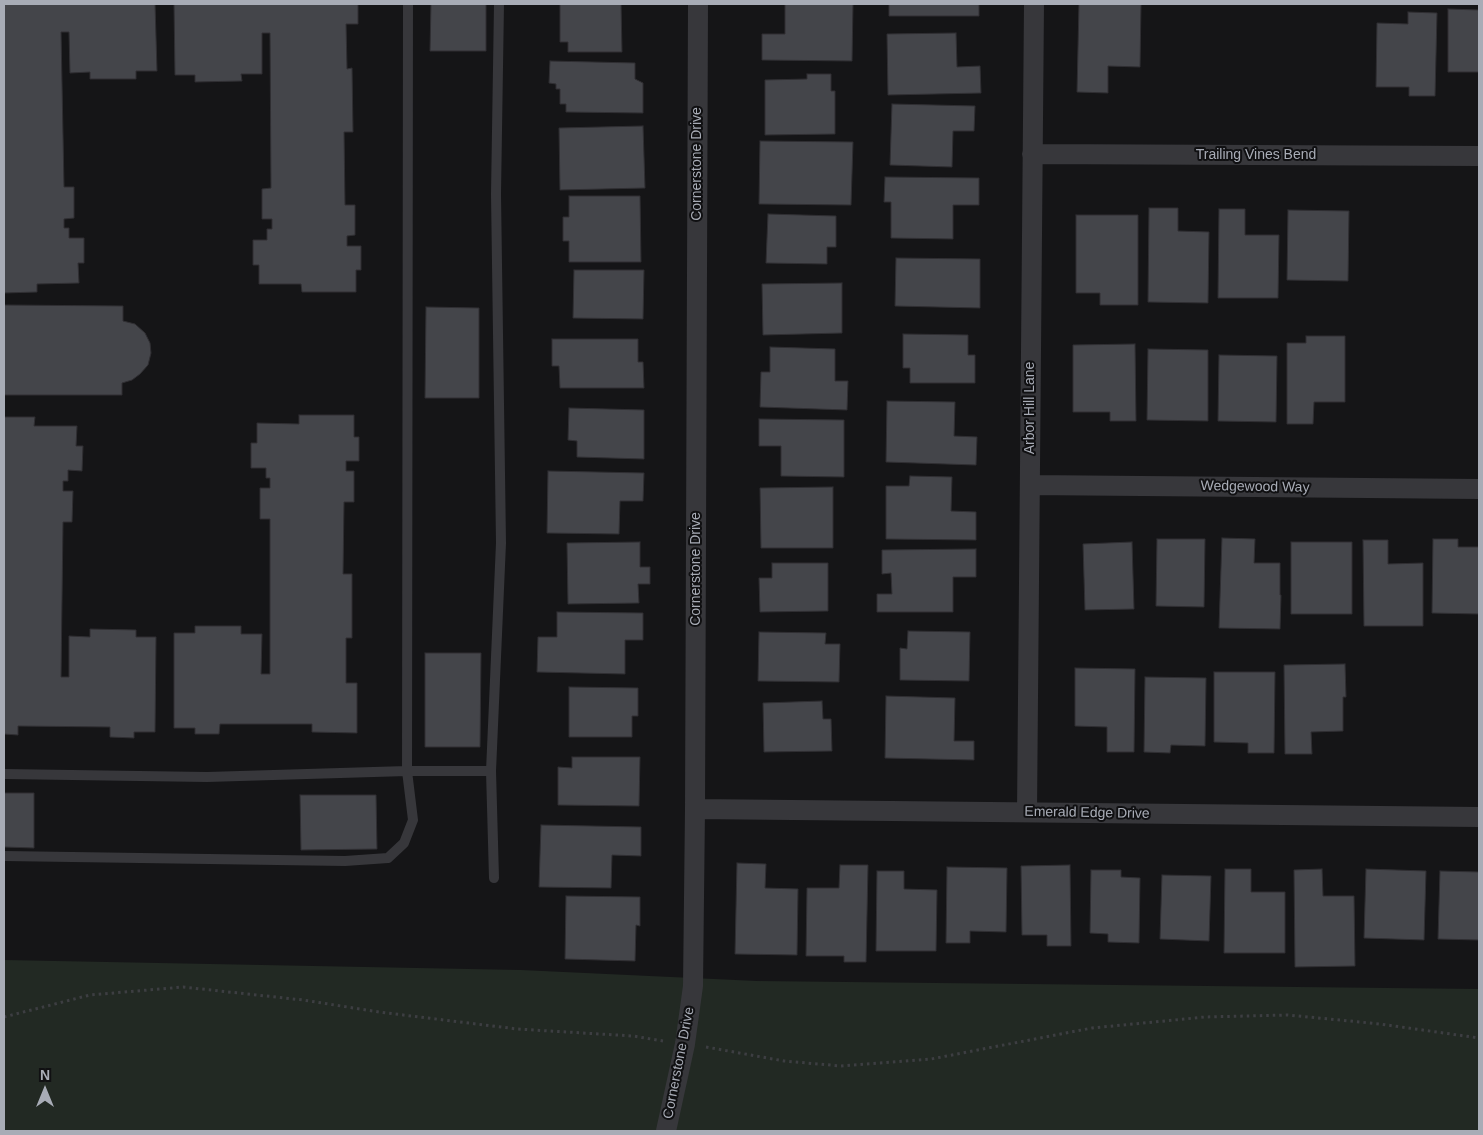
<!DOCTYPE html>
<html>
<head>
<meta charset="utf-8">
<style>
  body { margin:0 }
  #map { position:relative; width:1483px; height:1135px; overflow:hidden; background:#151517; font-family:Arial,sans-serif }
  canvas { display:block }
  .frame { position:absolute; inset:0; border:5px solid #a8acb6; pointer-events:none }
  .north { position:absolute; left:20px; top:1065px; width:50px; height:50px; -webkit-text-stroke:4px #101012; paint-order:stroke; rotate:0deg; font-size:14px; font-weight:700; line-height:20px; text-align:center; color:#a8acb6 }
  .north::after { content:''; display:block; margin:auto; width:18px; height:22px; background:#a8acb6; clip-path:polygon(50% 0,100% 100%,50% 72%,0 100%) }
</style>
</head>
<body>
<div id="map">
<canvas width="1483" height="1135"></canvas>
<div class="frame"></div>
<div class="north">N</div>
</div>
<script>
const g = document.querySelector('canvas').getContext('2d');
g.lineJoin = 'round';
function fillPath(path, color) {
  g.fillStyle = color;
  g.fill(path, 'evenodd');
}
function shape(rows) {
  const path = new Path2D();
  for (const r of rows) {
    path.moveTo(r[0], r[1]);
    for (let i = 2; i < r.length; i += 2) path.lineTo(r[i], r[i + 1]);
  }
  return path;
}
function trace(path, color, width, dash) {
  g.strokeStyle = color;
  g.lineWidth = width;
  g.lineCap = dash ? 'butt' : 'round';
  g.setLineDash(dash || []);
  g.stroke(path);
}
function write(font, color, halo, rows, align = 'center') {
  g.font = font + ' Arial,sans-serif';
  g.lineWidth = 4;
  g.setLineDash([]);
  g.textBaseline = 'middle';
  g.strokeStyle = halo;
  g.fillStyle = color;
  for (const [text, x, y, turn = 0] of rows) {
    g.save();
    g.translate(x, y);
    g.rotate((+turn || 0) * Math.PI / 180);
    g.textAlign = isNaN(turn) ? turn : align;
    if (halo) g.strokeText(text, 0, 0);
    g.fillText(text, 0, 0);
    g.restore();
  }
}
fillPath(shape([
  [4,960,521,970,757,981,1479,989,1479,1131,4,1131]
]), '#222923');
const building = shape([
  [4,4,155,4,157,71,136,71,136,79,90,79,90,72,70,73,69,32,61,32,64,187,74,187,74,218,64,219,64,228,69,228,69,238,84,238,84,263,78,263,79,283,37,284,37,292,4,293,4,4],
  [174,4,358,4,358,24,346,24,347,69,352,68,353,132,344,132,345,205,355,205,355,235,347,236,347,246,361,246,361,270,356,270,356,292,302,292,301,284,259,284,259,265,253,265,253,240,267,240,267,229,272,229,272,219,262,219,262,189,271,188,270,33,262,33,262,74,241,74,242,81,195,82,195,75,175,75,174,4],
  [431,4,486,4,486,51,430,51,431,4],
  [560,4,621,4,622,52,568,52,568,42,560,42,560,4],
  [785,4,853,4,852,61,762,60,762,34,785,34,785,4],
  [889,4,979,4,979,16,889,16,889,4],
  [1079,4,1141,4,1140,67,1108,66,1108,93,1077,92,1079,4],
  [1448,9,1479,10,1479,72,1448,72,1448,9],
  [1408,12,1437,13,1435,96,1409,96,1409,87,1376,87,1377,23,1408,24,1408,12],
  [956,33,957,67,980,66,981,93,888,95,887,34,956,33],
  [550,61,635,63,635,79,643,83,643,113,566,112,566,104,560,104,560,89,556,89,556,84,549,83,550,61],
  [807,74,831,74,831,91,835,91,835,134,765,135,765,80,807,79,807,74],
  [892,104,975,106,974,131,953,131,952,167,890,165,892,104],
  [643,126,645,188,560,190,559,128,643,126],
  [760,141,853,142,851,205,759,204,760,141],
  [885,177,979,178,979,205,953,205,953,239,891,238,891,202,884,202,885,177],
  [569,196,640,196,641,262,569,262,569,241,563,241,563,217,569,217,569,196],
  [1149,208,1178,208,1178,231,1209,232,1208,303,1148,302,1149,208],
  [1219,209,1245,209,1245,235,1279,235,1278,298,1218,298,1219,209],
  [1288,210,1349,211,1348,281,1287,280,1288,210],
  [768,214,836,216,836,247,827,247,827,264,766,263,768,214],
  [1076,215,1138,215,1138,305,1100,305,1100,293,1076,293,1076,215],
  [896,258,980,259,980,308,895,306,896,258],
  [574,270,644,270,643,319,573,318,574,270],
  [842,283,842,333,763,335,762,284,842,283],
  [4,305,123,306,123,321,135,324,145,333,150,343,151,353,148,365,140,374,132,380,122,383,122,395,4,395,4,305],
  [426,307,479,308,479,398,425,398,426,307],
  [903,334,968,335,968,355,975,355,975,383,910,383,910,368,903,368,903,334],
  [1306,336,1345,336,1345,402,1314,402,1313,424,1287,424,1287,343,1306,343,1306,336],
  [552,339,638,339,638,362,643,362,644,388,560,388,559,366,552,366,552,339],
  [1135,344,1136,421,1110,421,1110,412,1073,412,1073,345,1135,344],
  [770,347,835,349,835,381,848,381,847,410,760,407,761,372,770,372,770,347],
  [1148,349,1208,350,1208,421,1147,420,1148,349],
  [1219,355,1277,356,1276,422,1218,421,1219,355],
  [887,401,955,402,954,436,977,437,976,465,886,462,887,401],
  [569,408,644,410,644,459,577,457,577,441,568,440,569,408],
  [299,415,354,415,354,437,359,437,359,461,346,461,346,471,354,471,354,502,344,502,343,574,352,574,352,638,346,638,346,683,357,683,357,733,312,732,312,724,220,724,219,734,195,734,195,728,174,728,174,633,195,633,195,626,241,626,241,634,262,634,261,674,270,674,270,519,260,519,260,488,270,488,270,478,266,478,266,468,251,468,251,443,257,443,257,423,299,424,299,415],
  [4,417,35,417,34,426,77,426,76,446,83,446,82,471,68,470,68,481,63,481,63,491,73,491,72,522,63,522,61,677,69,677,69,636,90,637,90,629,136,630,136,637,156,637,155,732,134,732,134,738,110,737,110,727,18,726,18,735,4,734,4,417],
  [759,419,844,420,844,477,781,476,781,446,759,446,759,419],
  [548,471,644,473,643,501,620,501,619,534,547,533,548,471],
  [910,476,952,477,951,511,976,512,976,540,886,539,886,486,909,486,910,476],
  [833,487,833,548,761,548,760,488,833,487],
  [1222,538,1255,539,1254,563,1280,563,1280,595,1281,595,1280,629,1219,628,1222,538],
  [1157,539,1205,539,1204,607,1156,606,1157,539],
  [1433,539,1458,539,1458,547,1479,547,1479,614,1432,613,1433,539],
  [1363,540,1388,540,1388,564,1423,563,1423,626,1364,626,1363,540],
  [640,542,640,567,650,567,650,584,638,584,639,603,568,604,567,543,640,542],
  [1132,542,1134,609,1085,610,1083,544,1132,542],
  [1291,542,1352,542,1352,614,1291,614,1291,542],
  [976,549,976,577,953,577,953,612,877,612,877,594,892,594,891,573,882,574,882,550,976,549],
  [772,563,828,563,828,611,760,612,759,578,772,578,772,563],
  [557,612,643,613,643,640,625,640,625,674,537,672,538,637,557,637,557,612],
  [908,631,970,632,969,681,900,680,900,648,907,649,908,631],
  [759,632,826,633,825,644,840,644,839,682,758,681,759,632],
  [425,653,481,653,480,747,425,747,425,653],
  [1345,664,1346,697,1343,697,1343,731,1311,732,1312,754,1285,754,1284,665,1345,664],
  [1075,668,1135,669,1134,752,1107,752,1107,727,1075,726,1075,668],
  [1214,672,1275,672,1274,753,1248,753,1248,743,1214,742,1214,672],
  [1145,677,1206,678,1205,746,1171,745,1170,753,1144,752,1145,677],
  [569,687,638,688,638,716,632,716,632,737,569,737,569,687],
  [886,696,955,698,954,741,974,741,974,760,885,758,886,696],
  [822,701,823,719,831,719,832,751,764,752,763,703,822,701],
  [572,757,640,757,639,806,558,805,558,767,572,768,572,757],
  [4,793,34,793,34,848,4,847,4,793],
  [300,795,376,795,377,849,301,850,300,795],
  [541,825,641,827,641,856,612,855,611,888,539,887,541,825],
  [737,863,766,864,765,888,798,889,797,955,735,954,737,863],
  [840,865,868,865,866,962,844,962,844,956,806,956,807,888,839,888,840,865],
  [1070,865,1071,946,1047,946,1047,935,1022,935,1021,866,1070,865],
  [947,867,1007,868,1006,932,970,931,970,943,946,943,947,867],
  [1225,869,1251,869,1251,892,1285,892,1285,953,1224,953,1225,869],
  [1322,869,1323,896,1354,896,1355,966,1295,967,1294,870,1322,869],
  [1366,869,1426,871,1424,940,1364,938,1366,869],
  [1091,870,1121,870,1121,877,1140,878,1139,943,1108,942,1108,934,1090,933,1091,870],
  [877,871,904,871,904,889,937,890,936,951,876,951,877,871],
  [1440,871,1479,872,1479,940,1438,939,1440,871],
  [1162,875,1211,876,1209,941,1160,939,1162,875],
  [566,896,640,897,640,926,636,925,635,961,565,959,566,896]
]);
fillPath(building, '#44454a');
trace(building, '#302f33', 1);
trace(shape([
  [4,1017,90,995,183,987,303,1000,379,1012,517,1029,633,1036,663,1041],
  [706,1047,784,1061,841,1066,931,1059,1092,1028,1205,1017,1288,1015,1380,1024,1479,1038]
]), '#3d3e42', 3, [2.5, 4]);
trace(shape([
  [491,771,494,878],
  [4,774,207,777,407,771,408,4],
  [4,856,345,861,388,858,404,843,413,820,407,771,491,771,501,543,496,194,499,4]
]), '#37373b', 10);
trace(shape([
  [1032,154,1479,156],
  [1030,485,1479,489],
  [695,809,1479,817],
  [1027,812,1034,4],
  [666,1131,685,1044,693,986,695,809,698,4]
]), '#37373b', 20);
write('14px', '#a8acb6', '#101012', [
  ["Trailing Vines Bend",1256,155],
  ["Cornerstone Drive",697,164,-90],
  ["Arbor Hill Lane",1030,408,-90],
  ["Wedgewood Way",1255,487,1],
  ["Cornerstone Drive",696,569,-90],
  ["Emerald Edge Drive",1087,813,1],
  ["Cornerstone Drive",679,1063,-79]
]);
</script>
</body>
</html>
